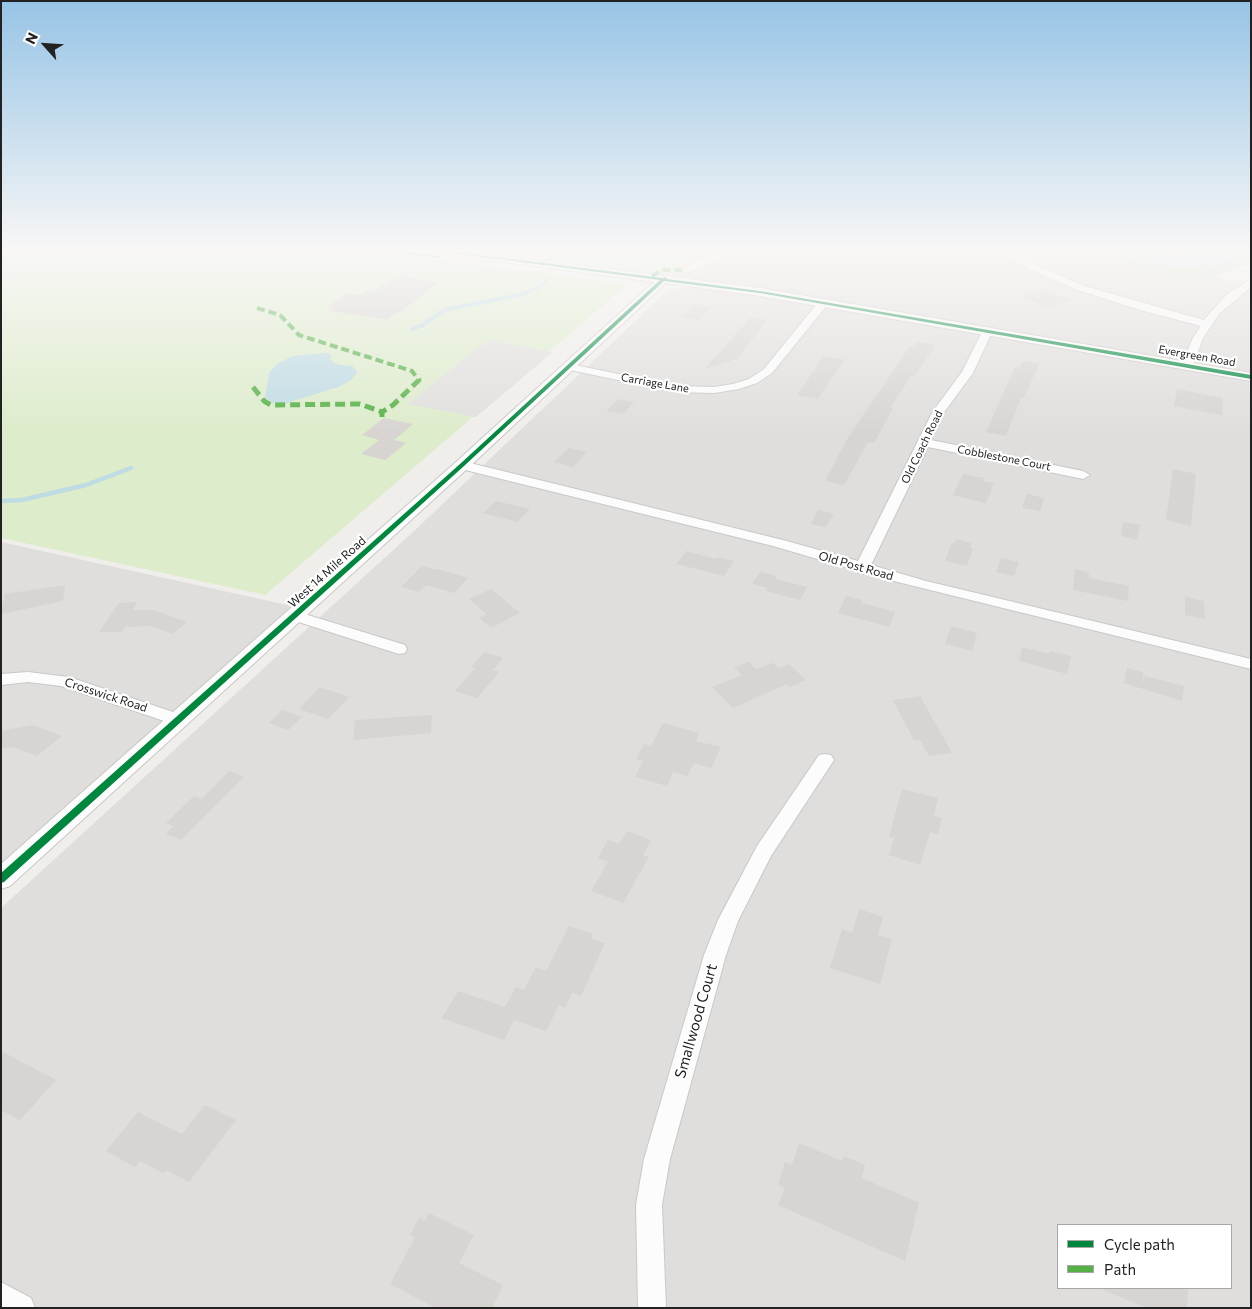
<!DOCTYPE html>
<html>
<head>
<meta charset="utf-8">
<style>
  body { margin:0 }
  #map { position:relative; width:1252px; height:1309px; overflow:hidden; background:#f0eeeb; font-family:Commissioner,sans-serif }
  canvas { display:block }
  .frame { position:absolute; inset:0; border:2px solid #222; pointer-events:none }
  .legend { position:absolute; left:1057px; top:1224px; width:175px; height:65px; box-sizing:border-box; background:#fff; border:1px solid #a7a7a7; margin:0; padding:6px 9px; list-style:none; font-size:15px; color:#222 }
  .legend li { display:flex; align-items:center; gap:10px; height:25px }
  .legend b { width:25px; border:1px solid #a7a7a7 }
  .north { position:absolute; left:20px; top:20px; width:50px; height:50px; -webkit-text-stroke:4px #fff; paint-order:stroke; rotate:296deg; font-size:14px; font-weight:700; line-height:20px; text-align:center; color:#222 }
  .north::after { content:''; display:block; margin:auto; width:18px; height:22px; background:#222; clip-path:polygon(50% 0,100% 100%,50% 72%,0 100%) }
</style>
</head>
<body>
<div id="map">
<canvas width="1252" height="1309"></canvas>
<div class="frame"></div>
<ul class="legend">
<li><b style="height:6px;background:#00873e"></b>Cycle path</li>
<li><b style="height:6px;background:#55b145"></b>Path</li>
</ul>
<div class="north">N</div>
</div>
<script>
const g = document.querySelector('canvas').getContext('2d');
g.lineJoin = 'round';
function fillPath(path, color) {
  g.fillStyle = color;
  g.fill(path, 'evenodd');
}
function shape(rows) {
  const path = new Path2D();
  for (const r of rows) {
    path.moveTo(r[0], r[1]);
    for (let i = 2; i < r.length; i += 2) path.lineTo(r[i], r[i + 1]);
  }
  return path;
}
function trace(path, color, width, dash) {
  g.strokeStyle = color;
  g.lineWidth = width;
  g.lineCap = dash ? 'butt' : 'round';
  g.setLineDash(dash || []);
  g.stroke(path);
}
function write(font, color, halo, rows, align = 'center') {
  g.font = font + ' Commissioner,sans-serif';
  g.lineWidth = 4.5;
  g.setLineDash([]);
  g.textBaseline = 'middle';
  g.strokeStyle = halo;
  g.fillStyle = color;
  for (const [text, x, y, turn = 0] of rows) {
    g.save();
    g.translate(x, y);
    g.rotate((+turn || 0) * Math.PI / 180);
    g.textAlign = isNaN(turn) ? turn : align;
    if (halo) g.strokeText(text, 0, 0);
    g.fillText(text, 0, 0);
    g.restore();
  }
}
fillPath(shape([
  [701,249,1097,249,1099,251,1185,277,1213,276,1251,287,1251,373,748,286,670,276],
  [699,286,799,301,1251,381,1251,1308,1,1308,1,908,413,532,669,289],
  [1058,1225,1231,1225,1231,1288,1058,1288],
  [1,542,292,606,1,867]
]), '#dfdedc');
fillPath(shape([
  [1,249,352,249,628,284,265,595,1,538],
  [440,249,701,249,669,278]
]), '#ddeccb');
fillPath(shape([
  [1097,249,1121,249,1138,260,1171,268,1251,249,1251,263,1213,276,1185,277,1131,265],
  [1140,249,1213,249,1195,255,1173,258]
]), '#cbdec1');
fillPath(shape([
  [488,340,553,352,476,417,408,404]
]), '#e0dfde');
fillPath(shape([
  [1121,249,1140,249,1173,258,1195,255,1213,249,1244,249,1227,262,1197,268,1171,268,1138,260],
  [327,353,332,356,330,359,333,362,339,365,352,366,358,372,350,381,338,387,284,404,273,403,265,398,269,373,278,363,293,356]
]), '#bfdbe3');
trace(shape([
  [412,329,423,325,444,310,520,295,538,288,547,281]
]), '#bfdbe3', 4);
trace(shape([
  [1,501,22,500,86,485,131,468]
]), '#bfdbe3', 4.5);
fillPath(shape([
  [399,276,439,282,398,314,395,314,387,320,329,311,334,308,328,307,347,293,361,295,367,291,373,292],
  [1045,290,1070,300,1046,308,1023,296],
  [694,304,711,307,699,320,682,317],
  [751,317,767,320,737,359,705,369],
  [917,342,935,345,914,377,911,376,890,408,893,408,874,443,868,442,844,485,825,481,846,441,910,346,914,346],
  [824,356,844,360,818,399,797,395],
  [1023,361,1039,364,1024,398,1021,398,1006,436,986,432,1015,367,1019,368],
  [1177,389,1223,398,1222,415,1174,406],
  [618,399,634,402,623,414,606,411],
  [384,418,413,424,394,440,406,443,385,460,361,454,379,440,362,435],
  [569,448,587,452,573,467,554,462],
  [1173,469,1196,474,1191,526,1166,520],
  [963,474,984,478,983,481,994,483,986,503,953,495],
  [1027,494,1044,498,1040,511,1022,508],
  [496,501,530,509,517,522,483,513],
  [818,510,834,514,826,527,811,524],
  [1123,522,1140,525,1137,540,1121,536],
  [956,539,972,543,970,547,973,548,967,566,945,561,952,543,954,544],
  [686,551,716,559,718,557,734,561,724,576,677,564],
  [1001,558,1019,562,1014,576,996,572],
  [422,566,436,570,438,569,468,578,454,593,426,585,419,592,401,587],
  [1075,569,1089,572,1088,578,1129,586,1128,601,1073,590],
  [760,572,777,576,775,579,807,587,800,600,766,591,768,588,752,584],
  [65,585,63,601,1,614,5,594],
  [491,589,520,613,491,628,479,618,487,614,469,599],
  [846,596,862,600,861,603,895,612,889,627,838,613],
  [1185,597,1204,601,1205,619,1185,615],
  [137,602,133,610,153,610,187,622,172,634,151,626,125,627,122,632,99,632,119,603],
  [951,626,977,633,972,651,945,644],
  [1022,647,1049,654,1050,651,1071,656,1067,674,1019,661],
  [485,652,503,658,493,670,499,672,477,698,455,691,475,668,471,667],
  [749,662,756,669,773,663,779,668,789,664,806,680,790,687,787,684,733,708,712,687,742,675,734,667],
  [1127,668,1143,672,1143,682,1144,676,1184,686,1182,701,1124,683],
  [320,687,349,697,328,719,299,709],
  [920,696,934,721,952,753,929,756,920,740,914,740,893,700],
  [282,710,302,717,288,730,269,723],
  [432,715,431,733,353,740,355,720],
  [663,723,699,733,696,741,721,747,711,768,694,763,687,776,673,772,667,786,635,777,643,761,636,759,644,744,651,746],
  [33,725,62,736,37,756,13,747,1,749,1,731],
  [229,771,244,777,181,840,166,834,174,826,166,823,194,796,202,799],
  [902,789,938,798,934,816,942,818,938,834,930,832,920,865,889,855,894,838,889,837],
  [627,831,651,840,643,855,649,857,623,903,591,891,608,862,598,858,608,840,619,844],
  [859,909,883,917,878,935,892,939,880,984,830,968,842,929,852,933],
  [569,926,593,934,591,939,605,943,581,996,572,993,565,1008,559,1005,546,1031,514,1020,504,1040,442,1018,458,991,505,1007,516,987,524,990,536,967,546,971],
  [1,1051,56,1080,20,1120,1,1110],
  [205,1105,236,1120,189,1182,166,1170,163,1173,140,1161,135,1167,106,1151,138,1112,182,1134],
  [799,1143,842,1161,844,1156,865,1165,862,1178,919,1203,905,1261,778,1205,785,1188,778,1185,785,1162,792,1165],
  [429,1213,474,1235,459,1263,503,1285,492,1308,436,1308,390,1284,415,1238,410,1235,419,1218,425,1221],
  [1099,1288,1188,1288,1187,1308,1146,1308]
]), '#d7d4d2');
const minor = shape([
  [728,249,742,249,688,272,680,270,708,255,728,249],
  [994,249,1005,249,1037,266,1084,286,1204,320,1226,295,1251,279,1251,287,1219,314,1203,338,1193,365,1187,368,1181,365,1193,338,1201,326,1140,310,1078,290,1031,270,994,249],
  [824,299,828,300,828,304,772,373,757,383,739,389,714,393,676,392,570,370,564,367,570,364,676,386,714,387,733,384,749,379,764,369,820,300,824,299],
  [988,327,993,330,973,373,945,411,931,440,1083,471,1090,475,1083,479,928,447,871,565,926,581,1251,659,1251,669,857,572,855,570,773,546,457,468,456,465,462,461,783,540,858,561,933,411,962,372,983,330,988,327],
  [295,611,405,645,407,649,405,653,399,654,289,619,287,616,289,613,295,611],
  [28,672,69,677,185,716,188,720,185,724,179,726,61,686,28,682,1,685,1,674,28,672],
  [825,754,831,755,834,760,771,856,738,921,726,955,670,1159,662,1205,666,1308,638,1308,636,1205,644,1159,704,955,718,920,757,846,819,755,825,754],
  [1,1282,31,1298,35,1308,1,1308,1,1282]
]);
const tertiary = shape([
  [422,249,451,249,760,288,1251,373,1251,381,760,296,666,283,468,468,10,886,1,889,1,864,456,462,654,282,427,252,422,249]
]);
trace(minor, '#c9c8c7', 2);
trace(tertiary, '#c9c8c7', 2);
fillPath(minor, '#fdfcfc');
fillPath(tertiary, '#fdfcfc');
trace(shape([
  [652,276,662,270,685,270],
  [257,308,280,315,299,335,412,371,417,378]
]), '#55b145', 4, [8, 4]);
trace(shape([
  [253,387,264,401,271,405,360,404,382,412],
  [382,417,382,412,393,405,419,380,416,377]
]), '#55b145', 5, [10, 5]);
fillPath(shape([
  [374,249,383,249,438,256,440,257,438,258,376,250,374,249],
  [425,249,434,249,662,278,665,277,667,279,760,291,1251,375,1251,379,760,293,664,281,464,466,4,882,1,883,1,873,460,464,660,280,427,250,425,249]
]), '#00873e');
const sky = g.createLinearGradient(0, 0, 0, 432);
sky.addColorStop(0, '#97c4e6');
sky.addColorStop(0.58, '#f8f7f6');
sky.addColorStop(1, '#f8f7f600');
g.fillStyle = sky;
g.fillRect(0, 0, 1252, 432);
write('11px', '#222', '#fff', [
  ["Evergreen Road",1197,356,10],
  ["Carriage Lane",655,383,10],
  ["Old Coach Road",922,447,-64],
  ["Cobblestone Court",1004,458,11]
]);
write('12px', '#222', '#fff', [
  ["Old Post Road",856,566,16],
  ["West 14 Mile Road",327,572,-42],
  ["Crosswick Road",106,695,18]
]);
write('15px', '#222', '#fff', [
  ["Smallwood Court",696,1021,-74]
]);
</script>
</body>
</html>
